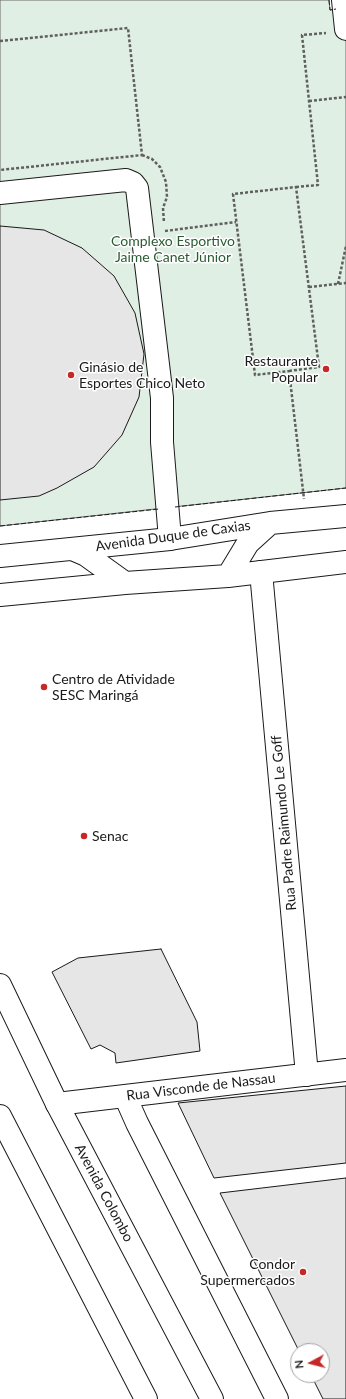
<!DOCTYPE html>
<html>
<head>
<meta charset="utf-8">
<style>
  body { margin:0 }
  #map { position:relative; width:346px; height:1399px; overflow:hidden; background:#fff; font-family:Lato,sans-serif }
  canvas { display:block }
  .north { position:absolute; left:290px; top:1343px; width:40px; height:40px; box-sizing:border-box; background:#fff; border:1px solid #a3a3a3; border-radius:50%; rotate:263deg; font-size:11px; font-weight:700; line-height:16px; text-align:center; color:#1a1a1a }
  .north::after { content:''; display:block; margin:auto; width:14px; height:18px; background:#c62828; clip-path:polygon(50% 0,100% 100%,50% 72%,0 100%) }
</style>
</head>
<body>
<div id="map">
<canvas width="346" height="1399"></canvas>
<div class="north">N</div>
</div>
<script>
const g = document.querySelector('canvas').getContext('2d');
g.lineJoin = 'round';
function fillPath(path, color) {
  g.fillStyle = color;
  g.fill(path, 'evenodd');
}
function shape(rows) {
  const path = new Path2D();
  for (const r of rows) {
    path.moveTo(r[0], r[1]);
    for (let i = 2; i < r.length; i += 2) path.lineTo(r[i], r[i + 1]);
  }
  return path;
}
function trace(path, color, width, dash) {
  g.strokeStyle = color;
  g.lineWidth = width;
  g.lineCap = dash ? 'butt' : 'round';
  g.setLineDash(dash || []);
  g.stroke(path);
}
function write(font, color, halo, rows, align = 'center') {
  g.font = font + ' Lato,sans-serif';
  g.lineWidth = 3;
  g.setLineDash([]);
  g.textBaseline = 'middle';
  g.strokeStyle = halo;
  g.fillStyle = color;
  for (const [text, x, y, turn = 0] of rows) {
    g.save();
    g.translate(x, y);
    g.rotate((+turn || 0) * Math.PI / 180);
    g.textAlign = isNaN(turn) ? turn : align;
    if (halo) g.strokeText(text, 0, 0);
    g.fillText(text, 0, 0);
    g.restore();
  }
}
const green = shape([
  [0,0,329,0,330,10,346,7,346,488,0,526,0,0]
]);
fillPath(green, '#e0efe3');
trace(green, '#6a6a6a', 1);
const building = shape([
  [0,226,44,230,82,248,114,276,135,313,144,354,139,397,122,435,94,467,57,488,39,496,0,500,0,226],
  [161,949,197,1022,200,1051,116,1063,115,1053,100,1045,91,1049,52,972,78,958,161,949],
  [346,1086,346,1163,214,1178,178,1103,346,1086],
  [346,1178,346,1399,323,1399,311,1375,322,1375,322,1351,299,1351,220,1193,346,1178]
]);
fillPath(building, '#e6e6e6');
trace(building, '#1a1a1a', 1);
const minor = shape([
  [343,0,346,29],
  [0,193,126,180,133,183,137,188,162,398,162,442,170,539],
  [261,572,307,1075],
  [125,1096,137,1123,277,1399],
  [57,1104,346,1070]
]);
const major = shape([
  [72,549,86,555,125,583],
  [0,556,170,539,270,523,346,516],
  [228,576,248,543,270,523],
  [0,595,125,583,228,576,346,562],
  [0,985,57,1104,212,1399],
  [0,1116,146,1399]
]);
trace(minor, '#1a1a1a', 24);
trace(major, '#1a1a1a', 24);
trace(shape([
  [0,41,128,28,142,155,0,170],
  [309,101,346,97],
  [142,155,152,159,160,167,166,182,167,197,163,208,164,223],
  [296,187,318,185,302,35,326,33],
  [165,231,236,222],
  [338,284,346,246],
  [309,287,346,283],
  [289,371,319,367,296,187,233,194,255,375,289,371,304,499]
]), '#5f5f5f', 2.5, [3, 2]);
trace(minor, '#fff', 22);
trace(major, '#fff', 22);
trace(shape([
  [329,0,330,10,336,9],
  [175,507,346,488],
  [0,526,159,509]
]), '#1a1a1a', 1, [5, 2]);
for (const [x, y, r, color] of [
  [326,369,4,"#c62828"],
  [71,375,4,"#c62828"],
  [44,687,4,"#c62828"],
  [84,836,4,"#c62828"],
  [303,1272,4,"#c62828"]
]) {
  const dot = new Path2D();
  dot.arc(x, y, r, 0, 2 * Math.PI);
  g.fillStyle = color;
  g.fill(dot);
  trace(dot, '#fff', 1.5);
}
write('14px', '#2b5a34', '#fff', [
  ["Complexo Esportivo",173,241],
  ["Jaime Canet Júnior",173,257]
]);
write('14px', '#1a1a1a', '#fff', [
  ["Restaurante",318,361,"right"],
  ["Popular",318,377,"right"],
  ["Ginásio de",79,367],
  ["Esportes Chico Neto",79,383],
  ["Centro de Atividade",52,679],
  ["SESC Maringá",52,695],
  ["Senac",92,836],
  ["Condor",295,1264,"right"],
  ["Supermercados",295,1280,"right"]
], 'left');
write('14px', '#1a1a1a', '#fff', [
  ["Avenida Duque de Caxias",173,536,-8],
  ["Rua Padre Raimundo Le Goff",284,823,-95],
  ["Rua Visconde de Nassau",201,1087,-7],
  ["Avenida Colombo",104,1193,62]
]);
</script>
</body>
</html>
